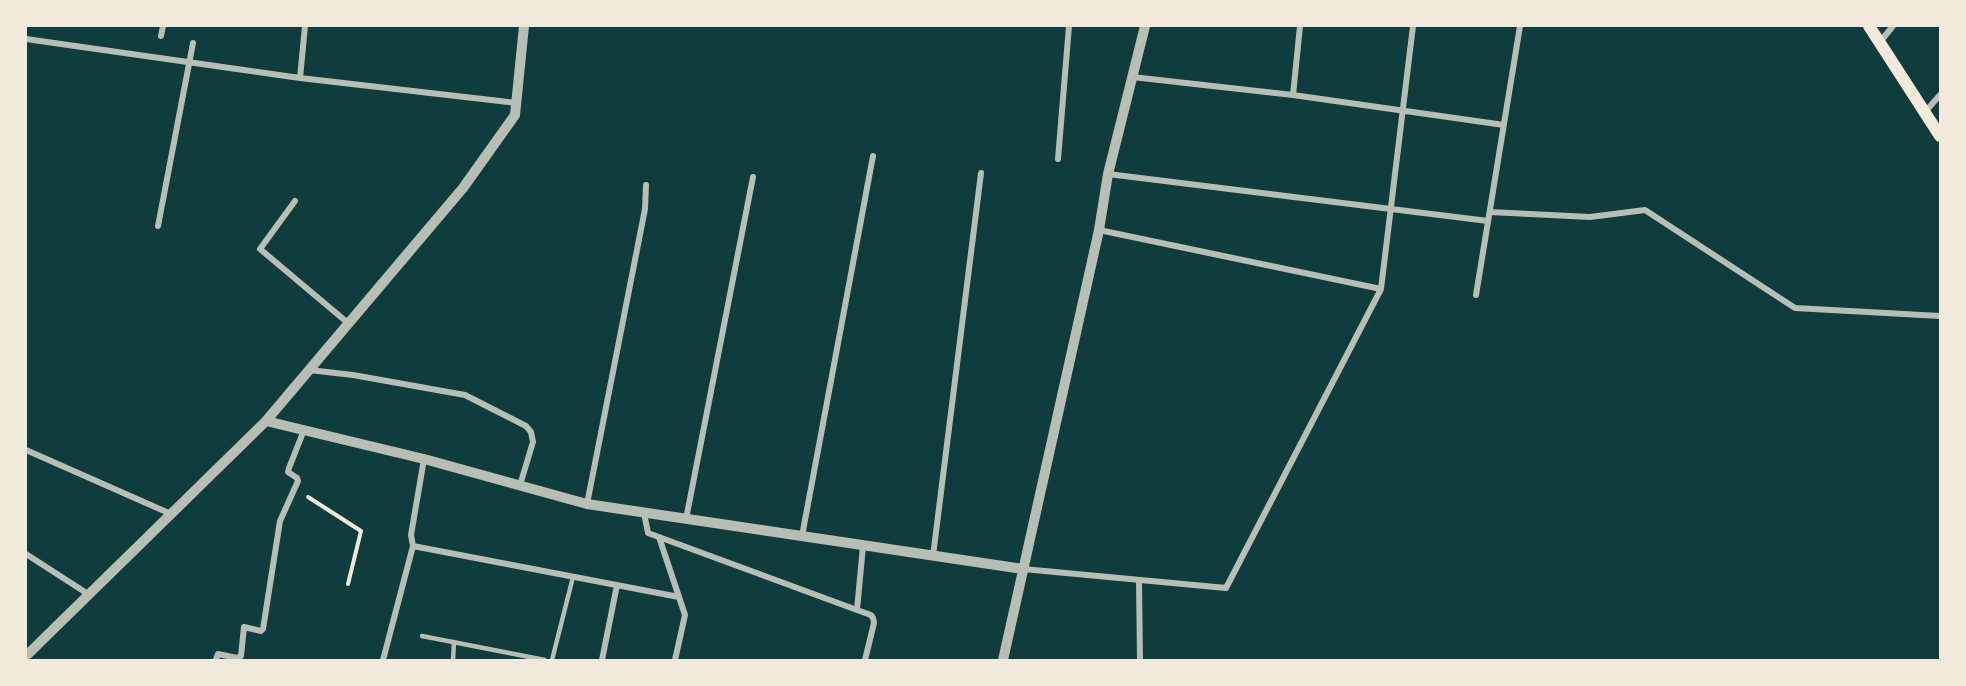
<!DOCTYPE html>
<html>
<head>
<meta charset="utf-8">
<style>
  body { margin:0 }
  #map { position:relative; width:1966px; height:686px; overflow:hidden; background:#0f3d3e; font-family:Quicksand,sans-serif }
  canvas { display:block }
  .frame { position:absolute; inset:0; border:27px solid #f1e9da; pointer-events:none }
</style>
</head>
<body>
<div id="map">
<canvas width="1966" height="686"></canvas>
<div class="frame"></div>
</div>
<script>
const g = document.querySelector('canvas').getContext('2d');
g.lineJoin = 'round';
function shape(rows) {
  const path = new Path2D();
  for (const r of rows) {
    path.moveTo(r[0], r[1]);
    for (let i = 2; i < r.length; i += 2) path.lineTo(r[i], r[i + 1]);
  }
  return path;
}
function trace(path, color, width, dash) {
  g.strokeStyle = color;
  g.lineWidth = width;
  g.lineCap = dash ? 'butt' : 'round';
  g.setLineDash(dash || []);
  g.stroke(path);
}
trace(shape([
  [308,497,361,531,348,584]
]), '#f1e9da', 4);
trace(shape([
  [422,636,545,660],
  [453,660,454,642],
  [552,660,573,577]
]), '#b8beb3', 4.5);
trace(shape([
  [161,36,163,26],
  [26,39,300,78,517,103],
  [1880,42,1893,26],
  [1132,77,1293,95,1504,125],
  [300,78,305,26],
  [1293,95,1300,26],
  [1925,112,1940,95],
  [1058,159,1069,26],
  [1108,174,1488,221],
  [295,201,260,249,348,323],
  [1490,212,1590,217,1645,210,1795,308,1940,316],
  [158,226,193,43],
  [1099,230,1381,289],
  [1476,295,1520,26],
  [309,370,353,375,465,395,526,426,531,432,533,442,520,485],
  [26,450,171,514],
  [424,459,411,535,413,546,679,597],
  [587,504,645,209,646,185],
  [644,513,648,533,857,610],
  [686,519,753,177],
  [802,536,873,156],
  [659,537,685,615,675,660],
  [863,546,857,610,871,615,873,618,874,623,865,660],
  [26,554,88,594],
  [933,556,981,173],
  [1023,569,1226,588,1381,289,1413,26],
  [1139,580,1140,660],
  [216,660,218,654,237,658,241,656,244,627,261,631,263,629,280,521,298,481,297,478,288,472,289,468,304,430],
  [383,660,413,546],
  [602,660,617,585]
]), '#b8beb3', 6);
trace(shape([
  [266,421,424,459,587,504,1023,569],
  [26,656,266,421,463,188,515,115,524,26],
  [1003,660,1099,230,1108,174,1145,26]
]), '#b8beb3', 10);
trace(shape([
  [1869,26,1940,136]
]), '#f1e9da', 12);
</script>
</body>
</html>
